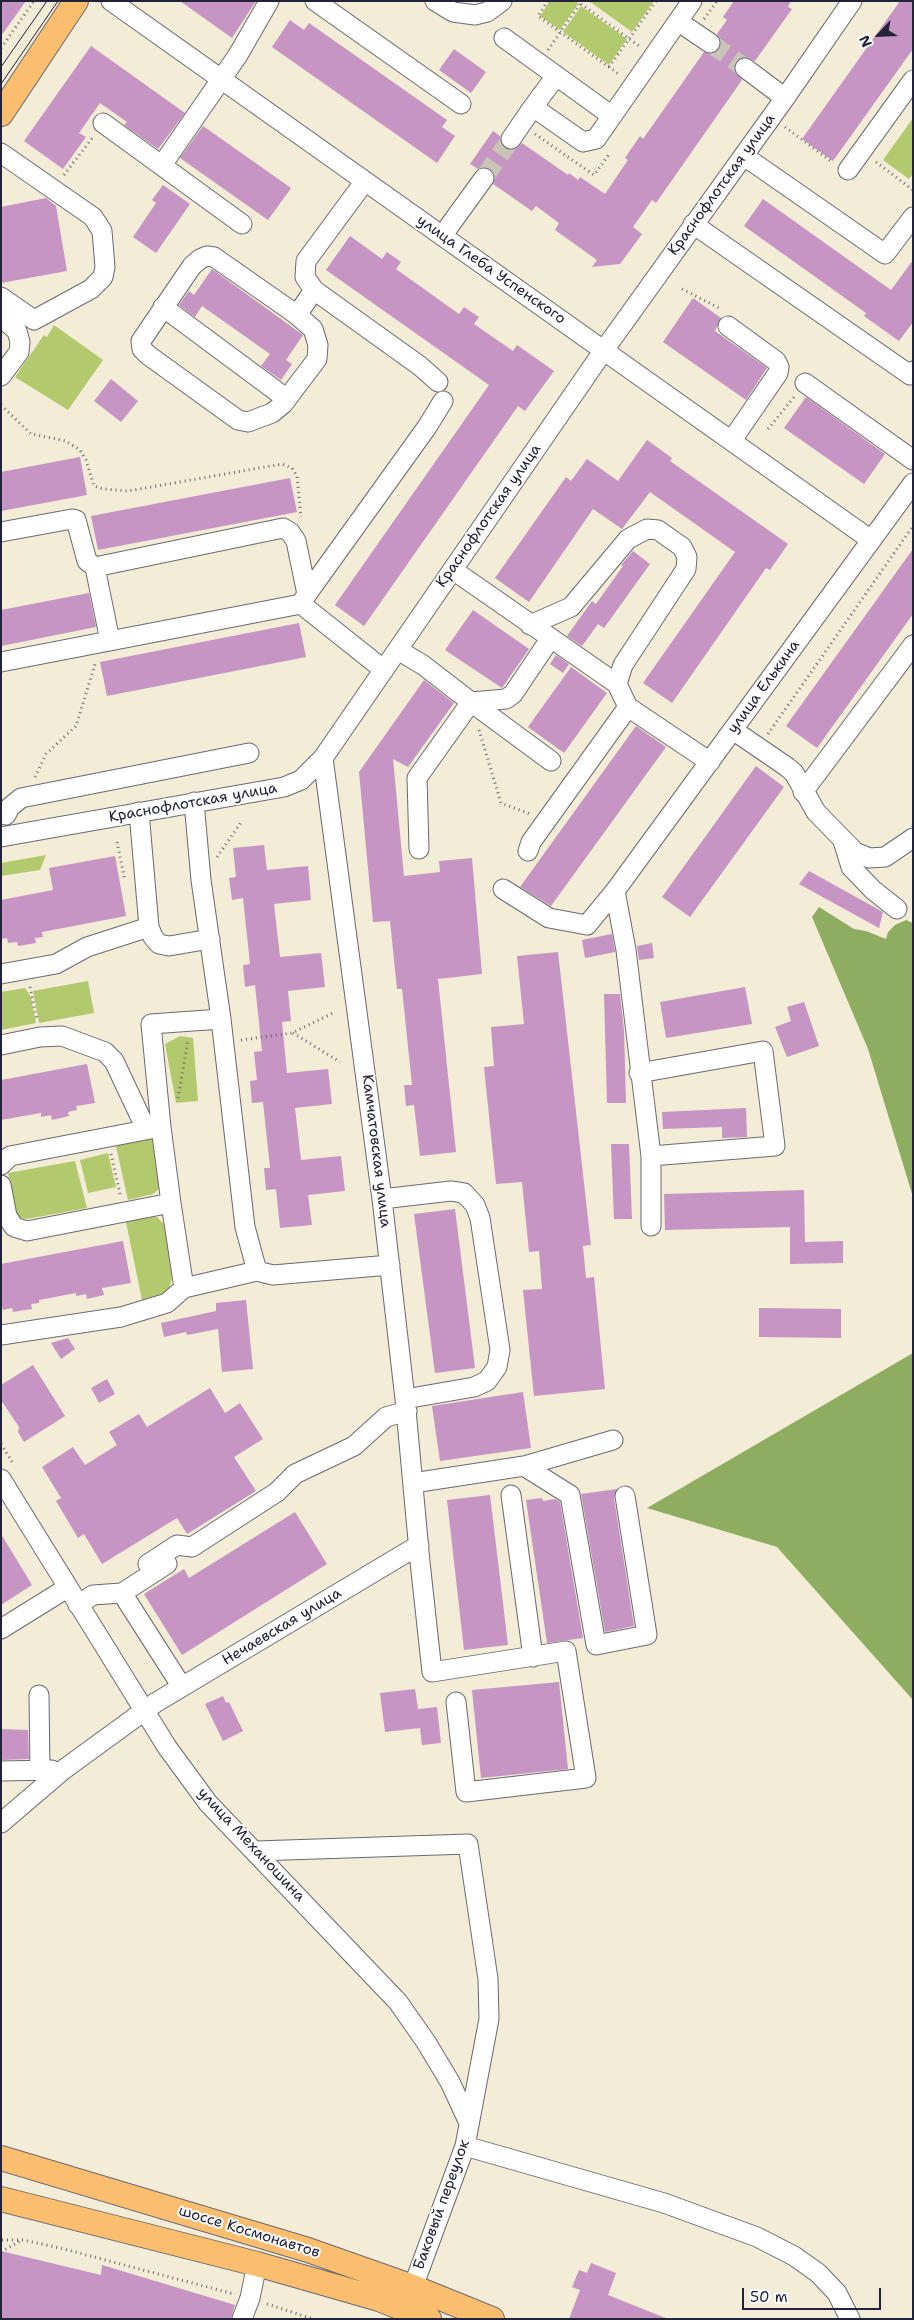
<!DOCTYPE html>
<html>
<head>
<meta charset="utf-8">
<style>
  body { margin:0 }
  #map { position:relative; width:914px; height:2320px; overflow:hidden; background:#f3ecd6; font-family:"Shantell Sans",sans-serif }
  canvas { display:block }
  .frame { position:absolute; inset:0; border:2px solid #22223b; pointer-events:none }
  .north { position:absolute; left:854px; top:10px; width:50px; height:50px; -webkit-text-stroke:4px #fff; paint-order:stroke; rotate:245deg; font-size:14px; font-weight:700; line-height:20px; text-align:center; color:#22223b }
  .north::after { content:''; display:block; margin:auto; width:18px; height:22px; background:#22223b; clip-path:polygon(50% 0,100% 100%,50% 72%,0 100%) }
  .scale { position:absolute; left:742px; top:2288px; width:139px; height:22px; box-sizing:border-box; border:2px solid #22223b; border-top:0; padding-left:6px; font-size:15px; line-height:18px; white-space:nowrap; color:#22223b; -webkit-text-stroke:4px #fff; paint-order:stroke }
</style>
</head>
<body>
<div id="map">
<canvas width="914" height="2320"></canvas>
<div class="frame"></div>
<div class="north">N</div>
<div class="scale">50 m</div>
</div>
<script>
const g = document.querySelector('canvas').getContext('2d');
g.lineJoin = 'round';
function fillPath(path, color) {
  g.fillStyle = color;
  g.fill(path, 'evenodd');
}
function shape(rows) {
  const path = new Path2D();
  for (const r of rows) {
    path.moveTo(r[0], r[1]);
    for (let i = 2; i < r.length; i += 2) path.lineTo(r[i], r[i + 1]);
  }
  return path;
}
function trace(path, color, width, dash) {
  g.strokeStyle = color;
  g.lineWidth = width;
  g.lineCap = dash ? 'butt' : 'round';
  g.setLineDash(dash || []);
  g.stroke(path);
}
function write(font, color, halo, rows, align = 'center') {
  g.font = font + ' "Shantell Sans",sans-serif';
  g.lineWidth = 4;
  g.setLineDash([]);
  g.textBaseline = 'middle';
  g.strokeStyle = halo;
  g.fillStyle = color;
  for (const [text, x, y, turn = 0] of rows) {
    g.save();
    g.translate(x, y);
    g.rotate((+turn || 0) * Math.PI / 180);
    g.textAlign = isNaN(turn) ? turn : align;
    if (halo) g.strokeText(text, 0, 0);
    g.fillText(text, 0, 0);
    g.restore();
  }
}
fillPath(shape([
  [550,1,574,1,578,4,560,30,540,16],
  [589,1,654,1,632,32],
  [581,6,627,39,609,65,563,32],
  [913,118,913,174,909,179,883,160],
  [54,325,103,360,68,410,15,377,44,335,47,337],
  [46,855,40,870,1,876,1,863],
  [88,981,94,1013,39,1023,33,991],
  [25,988,31,997,36,1023,1,1030,1,992],
  [180,1036,193,1038,198,1101,176,1103,165,1044],
  [148,1135,155,1141,165,1184,153,1194,128,1200,115,1142],
  [108,1153,116,1187,88,1193,80,1160],
  [75,1161,87,1208,27,1219,20,1218,16,1213,8,1173],
  [152,1217,157,1217,164,1224,172,1277,169,1290,164,1293,142,1300,126,1222]
]), '#b3c96e');
fillPath(shape([
  [819,907,854,929,866,931,886,939,888,932,895,925,906,920,913,923,913,1197,868,1049,812,917],
  [913,1353,913,1700,777,1547,647,1508]
]), '#8ead61');
fillPath(shape([
  [1,1,26,1,1,36],
  [180,1,256,1,232,38],
  [734,1,791,1,788,7,792,9,755,61,746,57,736,62,735,72,742,80,656,203,652,200,633,227,642,234,620,264,592,267,597,260,555,230,559,223,536,206,532,211,493,184,494,174,490,169,485,167,478,169,470,164,493,131,500,136,501,143,505,148,515,149,522,143,568,175,569,173,578,180,580,177,605,194,628,160,625,158,640,136,643,139,704,52,714,53,720,49,721,43,717,34,727,20,723,17],
  [900,1,913,1,913,49,833,161,802,139],
  [290,20,304,30,309,23,447,120,442,127,455,136,437,163,272,47],
  [91,46,185,113,158,149,124,125,127,122,100,103,79,133,86,137,63,169,24,141],
  [454,49,486,72,471,93,439,70],
  [203,126,291,188,268,220,180,158],
  [163,185,190,204,156,253,133,237,156,203,152,200],
  [46,198,56,206,67,271,1,283,1,207],
  [763,199,891,290,913,260,913,322,899,341,864,316,866,313,744,226],
  [350,236,382,259,387,252,401,262,396,269,459,314,464,307,479,317,474,324,513,351,517,345,554,371,525,411,518,406,364,626,335,605,489,385,326,270],
  [212,269,303,335,286,360,292,364,281,380,261,366,270,354,202,306,195,317,179,305,189,291,194,295],
  [693,298,721,318,715,331,767,368,746,400,663,342],
  [111,379,138,401,121,422,94,401],
  [806,397,885,454,864,484,784,428],
  [647,440,672,458,670,461,788,544,770,570,766,568,672,703,643,683,735,552,650,492,622,529,593,509,529,602,495,578,566,477,571,481,587,459,618,481],
  [80,457,87,495,1,511,1,472],
  [290,478,297,512,98,550,91,516],
  [913,549,913,614,817,748,786,726],
  [633,551,650,564,604,628,598,624,582,646,567,636,592,601,596,604,623,566,621,565],
  [89,593,96,627,1,646,1,610],
  [473,610,529,649,502,688,445,650],
  [299,623,306,657,107,696,100,662],
  [556,655,569,664,563,673,550,664],
  [571,667,607,693,564,753,528,727],
  [424,680,454,703,408,767,393,759,404,876,440,872,439,861,472,858,482,974,438,979,456,1152,420,1156,414,1105,406,1106,404,1085,412,1085,402,989,397,989,390,921,373,922,359,772],
  [636,726,666,747,551,906,520,887],
  [756,766,784,787,690,917,662,897],
  [264,845,267,870,308,866,311,900,274,904,280,957,321,953,325,987,288,991,291,1021,282,1022,287,1073,328,1069,332,1104,295,1108,301,1160,341,1156,345,1191,308,1195,312,1225,280,1228,276,1189,266,1190,264,1168,270,1168,263,1102,252,1103,250,1081,257,1080,254,1052,262,1051,255,985,245,987,243,965,250,964,243,898,232,900,229,878,236,877,233,848],
  [115,856,126,916,42,932,43,937,35,938,36,943,18,946,17,942,8,943,7,938,1,939,1,900,53,890,49,868],
  [809,871,883,912,879,928,799,884],
  [612,934,615,952,585,958,582,940],
  [652,943,654,958,639,960,637,946],
  [558,952,591,1245,583,1246,586,1278,594,1277,605,1389,534,1396,523,1290,542,1289,539,1251,529,1252,522,1182,496,1184,484,1067,494,1066,491,1027,524,1024,517,956],
  [745,987,752,1024,666,1038,660,1002],
  [604,994,620,994,624,1030,626,1103,607,1103],
  [804,1002,819,1046,787,1057,775,1027,791,1021,787,1007],
  [87,1064,95,1103,76,1106,77,1110,68,1112,69,1116,52,1120,51,1115,41,1117,41,1113,1,1120,1,1080],
  [746,1108,747,1137,722,1138,722,1127,663,1129,662,1112],
  [611,1144,629,1144,632,1219,614,1219],
  [804,1190,805,1242,843,1241,843,1263,790,1264,790,1227,665,1230,664,1194],
  [455,1209,475,1368,435,1373,414,1214],
  [123,1241,131,1283,102,1288,104,1295,87,1299,86,1294,76,1296,76,1293,39,1300,39,1303,31,1304,32,1309,13,1312,12,1308,3,1310,1,1302,1,1264],
  [246,1300,253,1369,222,1372,218,1329,187,1335,186,1332,164,1337,161,1323,216,1311,216,1303],
  [759,1308,841,1309,841,1338,759,1337],
  [68,1338,75,1349,61,1359,51,1343],
  [33,1365,65,1416,24,1442,18,1432,19,1427,1,1400,1,1385],
  [107,1379,115,1394,99,1403,91,1388],
  [210,1388,225,1413,240,1403,263,1439,234,1457,256,1491,187,1534,177,1518,102,1564,84,1534,78,1538,56,1501,61,1498,42,1467,73,1447,85,1465,117,1445,109,1432,139,1414,147,1427],
  [523,1392,531,1448,440,1461,432,1406],
  [617,1489,614,1498,634,1626,605,1632,581,1494],
  [490,1495,508,1645,464,1650,447,1500],
  [542,1498,543,1501,555,1499,560,1502,583,1638,547,1643,526,1500],
  [295,1512,327,1564,182,1655,144,1594,184,1569,189,1578],
  [1,1534,32,1585,1,1605],
  [559,1682,568,1769,481,1778,472,1690],
  [415,1689,418,1709,437,1707,441,1743,422,1745,420,1728,385,1732,380,1693],
  [223,1696,226,1703,229,1702,243,1731,223,1741,205,1704],
  [1,1729,28,1730,29,1759,1,1760],
  [1,2251,101,2275,102,2265,235,2305,231,2319,1,2319],
  [591,2263,616,2273,608,2295,668,2319,569,2319,580,2290,572,2287,579,2270,587,2273]
]), '#c695c3');
trace(shape([
  [710,43,745,68],
  [484,178,511,139]
]), '#c9c4b7', 19, [19, 9]);
const minor = shape([
  [111,1,871,540],
  [315,1,461,104],
  [435,1,453,12,475,15,487,12,502,1],
  [679,22,710,43],
  [504,38,612,116],
  [745,68,785,98],
  [533,107,556,76],
  [103,123,242,224],
  [511,139,533,107,583,142,596,139,692,1],
  [1,153,93,217,102,231,105,267,103,277,91,289,34,320,1,297],
  [744,156,885,254,913,217],
  [162,165,238,55,269,1],
  [848,170,913,80],
  [365,181,306,261,305,277,314,290,420,366,438,382],
  [693,224,910,375,913,371],
  [442,236,484,178],
  [163,307,287,399],
  [297,315,313,329,318,345,317,359,283,404,272,413,248,422,238,420,148,355,142,349,141,341,192,266,200,259,207,256,214,257,297,315,314,290],
  [1,317,17,331,20,342,19,352,1,376],
  [728,326,776,361,779,367,778,373,732,440],
  [805,383,913,460],
  [1,532,72,519,76,520,87,561,95,567,110,641],
  [95,567,283,528,290,532,296,541,307,594,301,604],
  [453,570,617,684,628,707,710,762],
  [307,594,427,427,443,401],
  [530,625,571,607,628,539,647,529,658,530,682,547,687,557,686,569,623,665,617,684],
  [398,650,423,665,471,702,417,778,419,849],
  [1,662,301,604,384,670],
  [471,702,506,699,513,694,550,639],
  [471,702,551,761],
  [733,730,787,767,794,773,816,812,855,852,869,858,885,857,913,838],
  [323,758,382,1199,405,1399,420,1562,432,1672,566,1651,586,1778,466,1792,456,1702],
  [803,792,913,645],
  [194,802,201,880,221,1019,245,1227,257,1271,273,1275,390,1265],
  [6,815,10,807,21,798,249,753],
  [1,837,284,787,301,780,323,758,604,350,785,98,852,1],
  [843,841,851,867,873,890,897,909],
  [528,851,531,842,628,707],
  [503,889,549,918,587,925,615,891,913,483],
  [615,891,626,950,651,1156,651,1226],
  [149,927,153,937,159,944,169,946,210,939],
  [1,974,56,964,87,947,149,927,139,812],
  [1,1045,40,1037,62,1036,105,1052,114,1061,146,1129],
  [639,1073,763,1051,775,1146,651,1156],
  [161,1127,151,1024,221,1019],
  [1,1165,10,1156,161,1127,171,1203,27,1231,14,1227,7,1216,1,1185],
  [382,1199,451,1191,464,1193,475,1205,480,1218,500,1350,497,1367,487,1381,474,1387,405,1399],
  [171,1203,184,1288],
  [1,1335,121,1317,167,1303,184,1288,257,1271],
  [524,1466,570,1495,596,1645,647,1635,625,1496],
  [1,1479,167,1747,208,1803,398,2002,426,2042,450,2082,469,2123],
  [413,1483,524,1466,613,1440],
  [511,1495,533,1657],
  [148,1564,177,1545,192,1547,277,1492,295,1474,354,1446,386,1417,407,1411],
  [122,1593,167,1564],
  [78,1605,93,1595,122,1593,182,1687],
  [1,1629,67,1588],
  [39,1695,40,1770],
  [1,1771,52,1770],
  [1,1823,63,1770,155,1703,419,1545],
  [256,1851,468,1844,488,1979,489,2019,465,2146,413,2287],
  [465,2146,664,2203,757,2237,794,2256,818,2273,837,2293,850,2319],
  [242,2319,250,2298,257,2264]
]);
const major = shape([
  [1,114,76,1],
  [1,2158,308,2250,413,2287,492,2319],
  [1,2199,257,2264,379,2299,429,2319]
]);
trace(minor, '#6b6971', 21);
trace(major, '#6b6971', 26);
trace(shape([
  [548,1,538,16,620,75],
  [577,1,639,46],
  [704,19,717,1],
  [1,48,34,1],
  [548,50,582,1],
  [609,67,656,1],
  [785,127,832,162],
  [535,134,594,175,610,153],
  [876,162,913,190],
  [64,175,93,137],
  [682,289,721,309],
  [1,405,31,434,66,441,80,450,86,460,94,486,103,489,128,491,282,464,292,468,297,476,301,517],
  [768,429,795,396],
  [479,730,501,803,530,814],
  [768,734,913,526],
  [35,777,46,754,76,726,96,661],
  [117,842,125,881],
  [217,857,242,821],
  [30,987,37,1020],
  [293,1033,340,1062],
  [241,1040,292,1033,335,1012],
  [178,1098,188,1040],
  [111,1154,120,1194],
  [1,1444,14,1465],
  [2,2240,23,2240,60,2248,234,2294],
  [1,2252,20,2241],
  [267,2304,313,2319]
]), '#6b6971', 3, [1, 4]);
trace(minor, '#fff', 19);
trace(major, '#fbbd6e', 24);
trace(shape([
  [1,67,47,1],
  [1,84,58,1]
]), '#22223b', 1);
write('15px', '#22223b', '#fff', [
  ["Краснофлотская улица",722,185,-54],
  ["улица Глеба Успенского",491,270,35],
  ["Краснофлотская улица",489,516,-55],
  ["улица Елькина",764,687,-54],
  ["Краснофлотская улица",193,803,-10],
  ["Камчатовская улица",376,1151,83],
  ["Нечаевская улица",282,1627,-31],
  ["улица Механошина",251,1845,47],
  ["Баковый переулок",442,2205,-70],
  ["шоссе Космонавтов",249,2232,17]
]);
</script>
</body>
</html>
